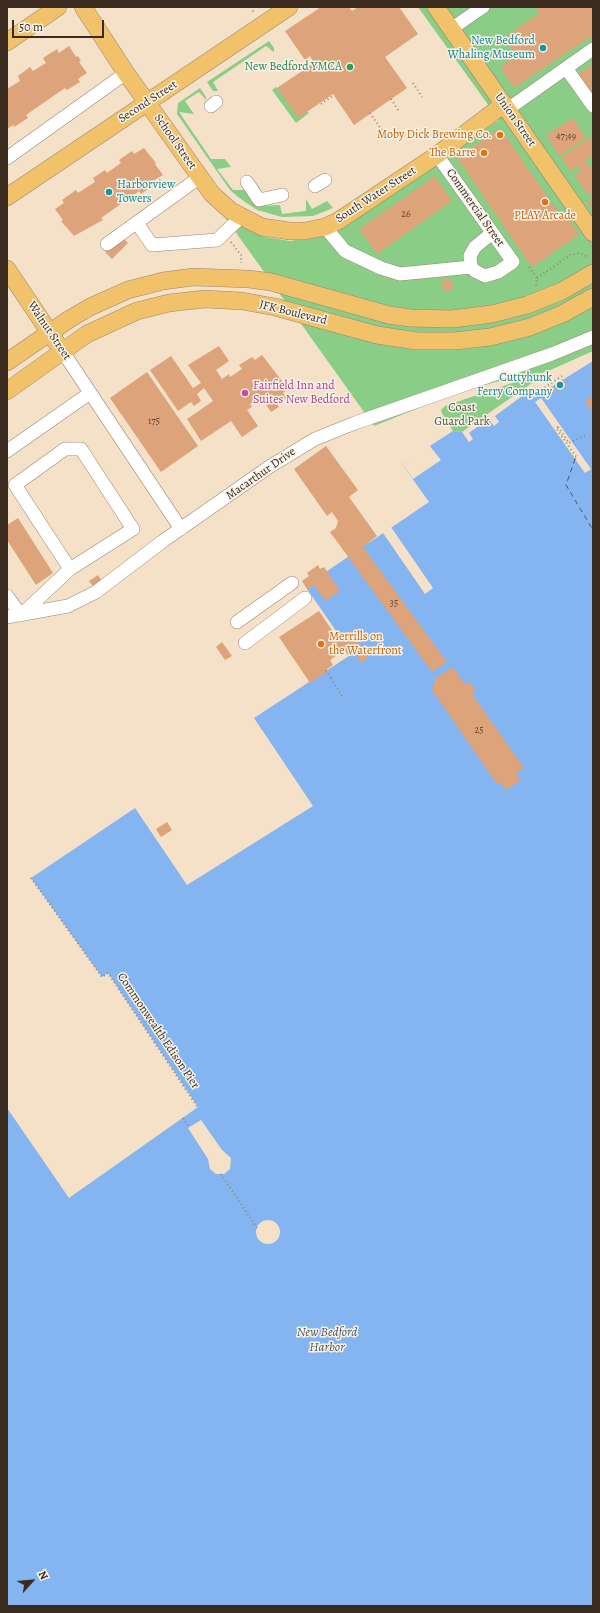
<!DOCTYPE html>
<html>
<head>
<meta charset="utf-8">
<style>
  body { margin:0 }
  #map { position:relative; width:600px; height:1613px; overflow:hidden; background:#f4e1c8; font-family:Alegreya,serif }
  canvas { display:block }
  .frame { position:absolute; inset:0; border:8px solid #3b2a1e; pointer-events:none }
  .north { position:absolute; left:12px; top:1561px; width:40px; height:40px; -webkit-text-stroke:3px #f7f3e8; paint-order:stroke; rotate:63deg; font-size:11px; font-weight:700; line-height:16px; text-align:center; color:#3b2a1e }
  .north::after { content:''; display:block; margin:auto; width:14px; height:18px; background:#3b2a1e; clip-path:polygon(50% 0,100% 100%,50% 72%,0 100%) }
  .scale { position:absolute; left:12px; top:20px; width:92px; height:18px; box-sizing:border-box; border:2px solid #3b2a1e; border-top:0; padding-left:5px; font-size:12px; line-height:14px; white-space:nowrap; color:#3b2a1e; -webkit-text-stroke:3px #f7f3e8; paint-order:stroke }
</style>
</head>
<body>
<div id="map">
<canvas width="600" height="1613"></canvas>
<div class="frame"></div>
<div class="north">N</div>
<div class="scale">50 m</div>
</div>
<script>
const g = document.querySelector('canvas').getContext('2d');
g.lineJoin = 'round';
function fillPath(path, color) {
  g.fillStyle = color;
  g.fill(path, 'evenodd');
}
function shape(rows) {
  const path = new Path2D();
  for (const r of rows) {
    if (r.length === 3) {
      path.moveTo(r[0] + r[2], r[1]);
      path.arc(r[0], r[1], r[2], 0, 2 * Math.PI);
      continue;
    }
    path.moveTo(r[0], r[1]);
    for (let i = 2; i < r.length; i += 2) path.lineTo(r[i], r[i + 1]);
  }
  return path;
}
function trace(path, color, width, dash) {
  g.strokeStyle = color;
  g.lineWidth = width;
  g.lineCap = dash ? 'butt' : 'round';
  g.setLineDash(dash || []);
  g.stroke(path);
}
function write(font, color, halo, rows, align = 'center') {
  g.font = font + ' Alegreya,serif';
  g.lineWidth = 3;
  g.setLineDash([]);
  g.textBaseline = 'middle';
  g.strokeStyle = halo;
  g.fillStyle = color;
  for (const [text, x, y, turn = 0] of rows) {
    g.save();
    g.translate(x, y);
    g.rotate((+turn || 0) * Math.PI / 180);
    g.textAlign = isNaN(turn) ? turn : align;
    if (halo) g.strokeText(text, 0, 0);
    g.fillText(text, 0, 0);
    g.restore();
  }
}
fillPath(shape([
  [418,7,593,7,593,351,546,372,495,382,446,397,374,426,217,206,265,237,290,241,322,235,354,220,499,120],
  [269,41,274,48,274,52,266,46,213,82,218,91,213,91,207,82],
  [276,87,307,111,309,113,296,123,272,90],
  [200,88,206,97,206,100,199,92,185,101,194,114,179,112,211,159,225,159,231,167,217,169,233,190,246,190,262,206,280,205,282,214,306,211,306,199,312,209,327,201,333,208,313,216,282,217,257,210,238,197,230,190,177,114,178,103],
  [530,377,532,383,462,432,453,431,443,415,441,410,445,406]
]), '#89cd87');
fillPath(shape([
  [593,361,593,1606,7,1606,7,1108,69,1198,198,1107,108,973,102,977,31,878,135,808,187,885,313,806,254,718,352,654,305,586,429,502,402,464,453,431,462,432,532,383,540,394]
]), '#84b5f0');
fillPath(shape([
  [532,383,540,394,534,398,529,391,495,416,499,422,494,426,488,419,469,433,473,439,469,442,462,432],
  [541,398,591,469,585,473,535,402],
  [429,445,441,460,413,479,402,464],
  [391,527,433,588,425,594,383,533],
  [201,1120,222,1150,231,1158,230,1169,224,1174,216,1174,210,1169,208,1159,188,1128],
  [268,1232,12]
]), '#f4e1c8');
trace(shape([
  [575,459,566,485,593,530]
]), '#51545d', 1, [5, 4]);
fillPath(shape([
  [321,7,349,7,352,11,358,7,399,7,418,34,385,57,407,88,354,125,333,94,298,118,277,88,314,63,310,56,305,60,285,31],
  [535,7,593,7,593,35,514,88,500,67,517,55,504,38,539,13],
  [69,46,76,57,78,56,81,61,79,62,87,73,78,79,80,82,67,90,65,88,26,115,28,118,14,127,13,125,7,129,7,89,20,81,18,76,30,67,33,71,46,63,43,58,57,49,59,53],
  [593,64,593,99,577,75],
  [573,118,586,138,559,156,546,135],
  [500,128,561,216,565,213,579,235,532,267,457,158],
  [593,136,593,155,585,160,593,171,593,191,588,195,574,175,581,171,577,166,570,171,561,157],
  [144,148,156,163,155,164,163,175,153,181,155,184,141,194,139,191,101,218,103,220,74,236,61,221,63,220,55,209,64,203,62,200,76,190,78,193,95,182,93,178,105,170,107,173,121,163,119,160,132,151,134,154],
  [435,176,452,201,377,254,359,229],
  [593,198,593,210,587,201],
  [121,236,128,243,112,259,105,252],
  [452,279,453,290,443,291,442,280],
  [219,346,229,361,216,370,222,379,229,374,230,377,242,369,239,365,252,357,255,360,262,355,288,389,283,393,286,398,277,404,279,407,271,412,261,397,250,404,252,407,247,410,258,426,242,437,231,421,201,441,187,419,213,401,204,388,197,394,201,401,194,406,191,402,178,411,150,370,171,356,193,388,201,383,188,365],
  [147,372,198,446,161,472,110,398],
  [563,379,567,385,558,391,554,385],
  [552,386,555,392,545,398,541,392],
  [593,395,593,408,591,410,585,401],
  [326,446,358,490,349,497,377,536,363,547,447,662,432,672,330,532,336,528,338,521,332,512,327,516,294,469],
  [18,518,53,573,36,585,7,540,7,525],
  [318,565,320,569,324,567,340,591,325,601,314,585,308,590,302,581,309,576,307,573],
  [98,575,104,584,96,590,89,581],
  [319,611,338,639,350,630,368,658,361,663,354,651,348,655,344,650,330,660,333,665,326,670,327,672,310,683,279,637],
  [222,642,232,656,225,660,216,647],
  [453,667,465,685,469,682,476,691,472,694,524,768,516,773,521,780,506,790,500,782,497,784,432,690,436,678],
  [167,822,172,830,161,837,156,829]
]), '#dda37a');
const minor = shape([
  [451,29,483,7],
  [566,68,593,106],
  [211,106,216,102],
  [508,109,593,49],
  [437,155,472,204,513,262,498,272,485,276,475,271,471,267,470,256,475,247,492,233],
  [7,158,126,73],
  [247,182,259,200,282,195],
  [315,186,325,180],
  [137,223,152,245,217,240,241,217],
  [325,227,345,251,381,268,400,274,471,267],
  [107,244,200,177],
  [63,352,181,529],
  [7,451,90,393],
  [7,596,21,615],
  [21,615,70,569,133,529,81,449,65,449,15,485,70,569],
  [7,617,68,606,96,592,163,541,269,467,315,439,355,423,552,354,593,337],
  [237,622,292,583],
  [245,643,305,598]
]);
const major = shape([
  [83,7,126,73,212,194,231,211,262,227,290,231,305,231,325,227,338,221,437,155,504,104],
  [436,7,593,233],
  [7,42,58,7],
  [7,197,289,7],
  [7,269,56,342],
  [7,362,68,320,90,307,128,290,163,281,193,277,249,279,271,282,389,315,410,318,452,319,492,314,527,305,562,291,593,273],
  [7,391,87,334,137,311,169,303,205,299,242,301,275,307,377,335,417,341,454,341,490,337,530,327,562,314,593,297]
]);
trace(minor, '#988673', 14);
trace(major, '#988673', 18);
trace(shape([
  [251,7,254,13],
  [413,83,422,97],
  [391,99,398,110],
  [321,104,334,95],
  [370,113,386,136],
  [231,242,241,255,241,263],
  [529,267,537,278,536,286],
  [537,278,570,255,579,253,588,257],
  [538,392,562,376],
  [558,427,556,428,577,458,575,459],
  [558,427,569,443,586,435],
  [326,670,331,678],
  [331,678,342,696],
  [31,878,102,977,108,973,198,1108],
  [183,1118,189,1127],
  [221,1174,257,1228]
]), '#988673', 2, [1, 3]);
trace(minor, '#fff', 13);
trace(major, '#f2c26a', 17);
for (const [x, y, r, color] of [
  [543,48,4,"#0f9aa8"],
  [350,67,4,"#2e9e5b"],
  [500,135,4,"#e8710a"],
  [484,153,4,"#e8710a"],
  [109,192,4,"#0f9aa8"],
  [545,202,4,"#e8710a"],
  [560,385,4,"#0f9aa8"],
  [245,393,4,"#d1479c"],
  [321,644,4,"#e8710a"]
]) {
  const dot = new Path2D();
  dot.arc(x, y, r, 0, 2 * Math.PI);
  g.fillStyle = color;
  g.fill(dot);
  trace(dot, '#f7f3e8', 1.5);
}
write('10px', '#644835', null, [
  ["47;49",566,137],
  ["26",406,215],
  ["175",154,422],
  ["35",394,604],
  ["25",479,731]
]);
write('12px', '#0d838f', '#f7f3e8', [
  ["New Bedford",535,41],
  ["Whaling Museum",535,55],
  ["Harborview",117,185,"left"],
  ["Towers",117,199,"left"],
  ["Cuttyhunk",552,378],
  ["Ferry Company",552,392]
], 'right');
write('12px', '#27864d', '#f7f3e8', [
  ["New Bedford YMCA",342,67]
], 'right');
write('12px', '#3b2a1e', '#f7f3e8', [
  ["Second Street",148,102,-33],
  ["Union Street",515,120,55],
  ["School Street",175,142,55],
  ["South Water Street",376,195,-33],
  ["Commercial Street",475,208,55],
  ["JFK Boulevard",293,313,14],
  ["Walnut Street",49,331,56],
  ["Macarthur Drive",261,474,-35],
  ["Commonwealth Edison Pier",158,1031,56]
]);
write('12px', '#c56008', '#f7f3e8', [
  ["Moby Dick Brewing Co.",492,135],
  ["The Barre",476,153],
  ["PLAY Arcade",545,216,"center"],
  ["Merrills on",329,637,"left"],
  ["the Waterfront",329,651,"left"]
], 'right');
write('12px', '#b23c85', '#f7f3e8', [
  ["Fairfield Inn and",253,386],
  ["Suites New Bedford",253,400]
], 'left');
write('12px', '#4e5338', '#f7f3e8', [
  ["Coast",462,408],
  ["Guard Park",462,422]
]);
write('italic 13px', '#51545d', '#f7f3e8', [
  ["New Bedford",327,1333],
  ["Harbor",327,1348]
]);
</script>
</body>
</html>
